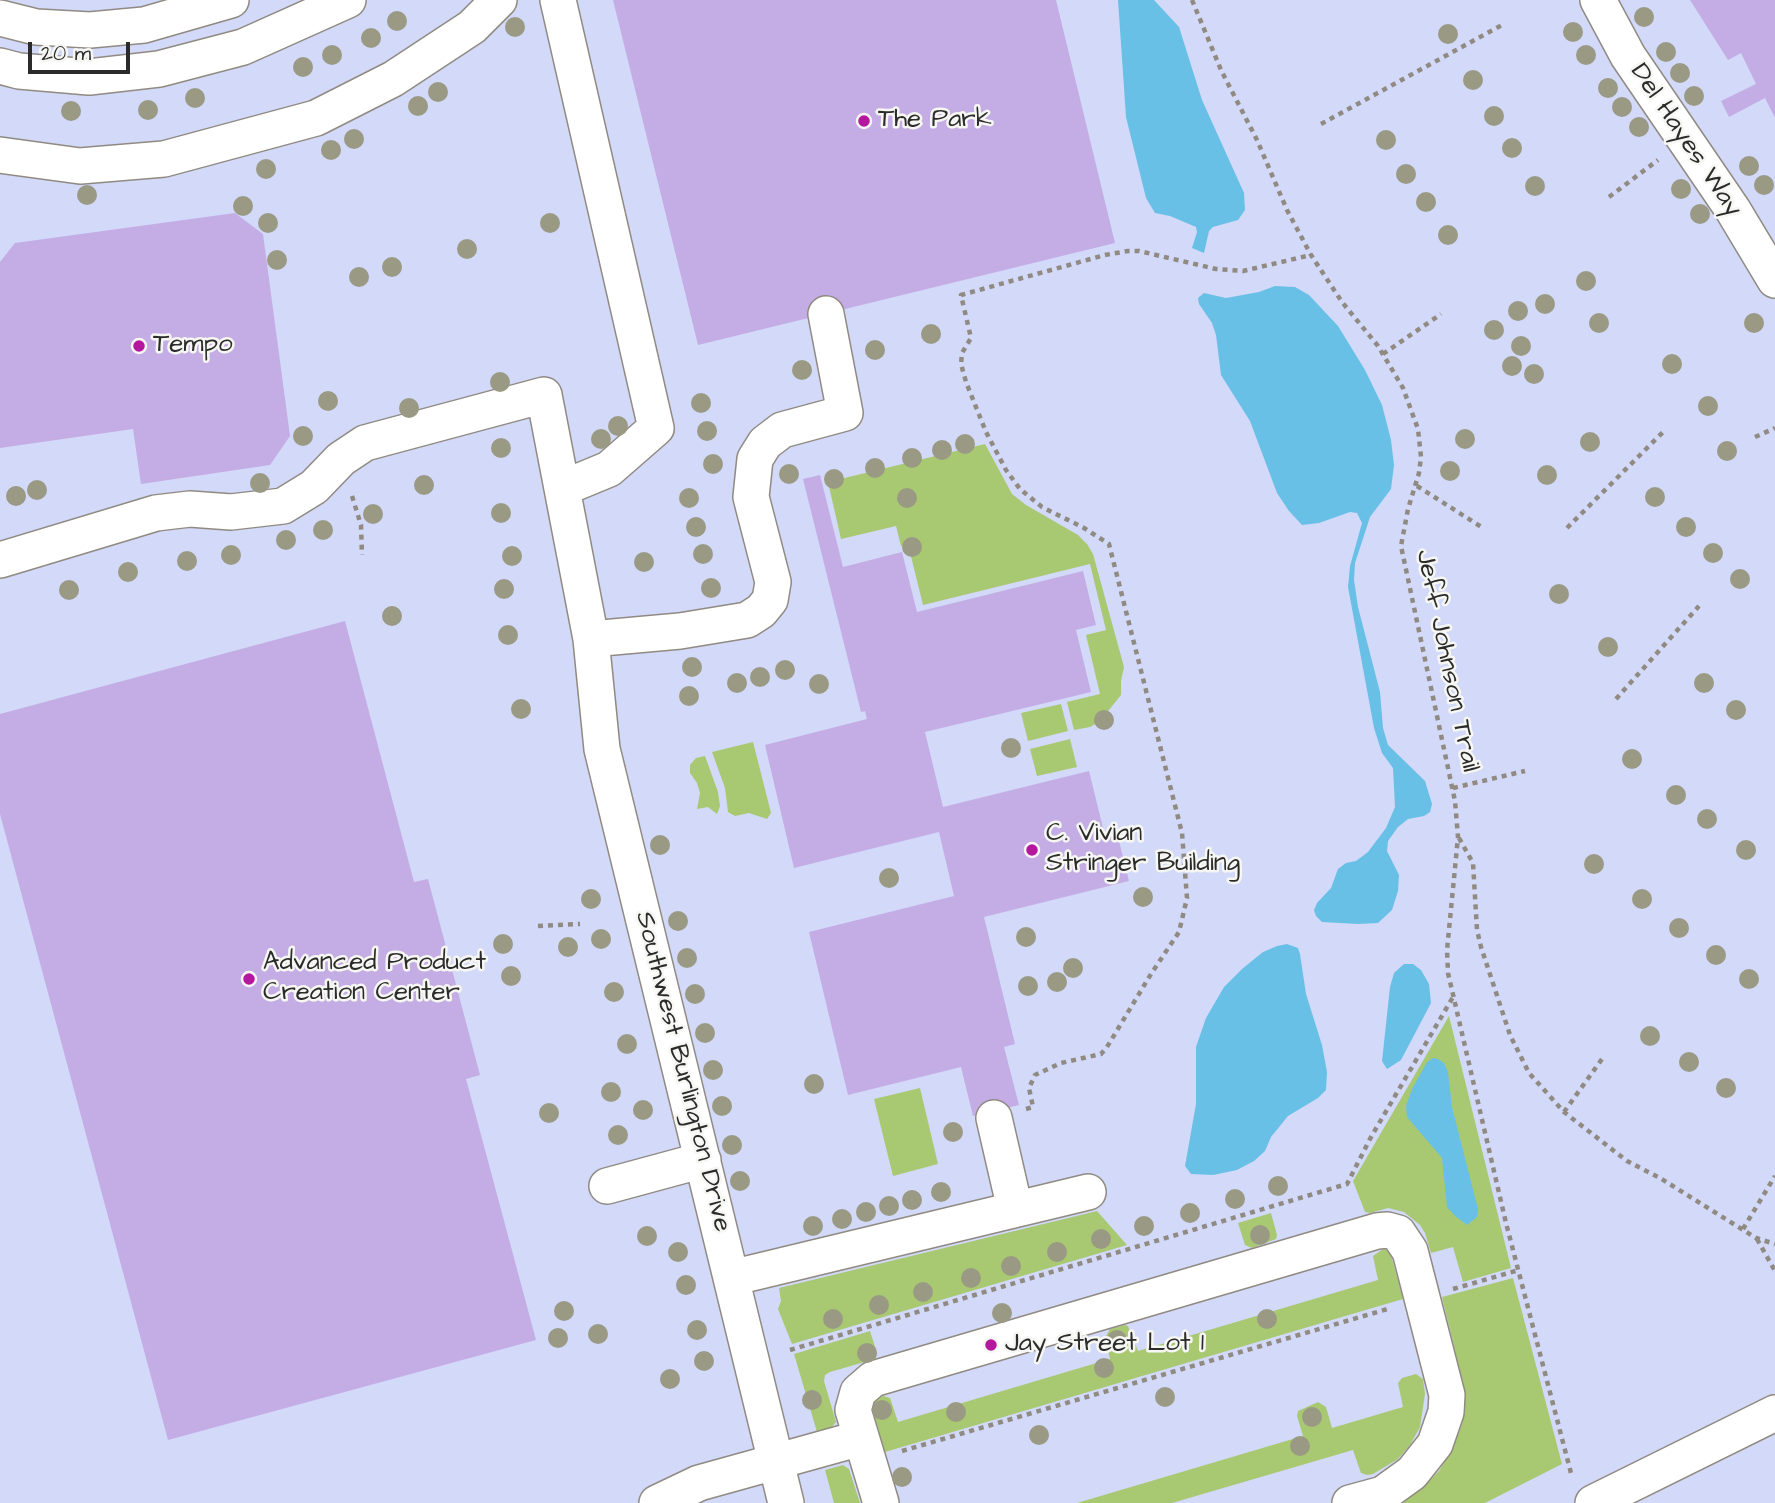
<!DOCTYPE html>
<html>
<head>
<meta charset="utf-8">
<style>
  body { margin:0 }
  #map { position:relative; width:1775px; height:1503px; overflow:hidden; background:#f4e9d8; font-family:"Architects Daughter",sans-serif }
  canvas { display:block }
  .scale { position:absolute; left:28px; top:42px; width:102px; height:32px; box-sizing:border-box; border:4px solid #2b2b2b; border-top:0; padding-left:9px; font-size:21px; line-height:24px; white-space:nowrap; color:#2b2b2b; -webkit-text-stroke:5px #f6f6f2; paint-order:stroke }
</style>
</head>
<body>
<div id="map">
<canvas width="1775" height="1503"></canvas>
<div class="scale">20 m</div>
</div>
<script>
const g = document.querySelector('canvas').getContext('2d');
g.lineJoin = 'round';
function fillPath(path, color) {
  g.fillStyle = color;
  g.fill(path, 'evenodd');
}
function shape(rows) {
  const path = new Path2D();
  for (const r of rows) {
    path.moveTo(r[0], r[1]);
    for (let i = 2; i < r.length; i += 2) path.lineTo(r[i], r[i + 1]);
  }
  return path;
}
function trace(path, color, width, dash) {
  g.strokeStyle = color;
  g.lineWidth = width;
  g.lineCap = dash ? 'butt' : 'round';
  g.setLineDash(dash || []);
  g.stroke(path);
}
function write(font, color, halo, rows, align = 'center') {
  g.font = font + ' "Architects Daughter",sans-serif';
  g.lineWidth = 5;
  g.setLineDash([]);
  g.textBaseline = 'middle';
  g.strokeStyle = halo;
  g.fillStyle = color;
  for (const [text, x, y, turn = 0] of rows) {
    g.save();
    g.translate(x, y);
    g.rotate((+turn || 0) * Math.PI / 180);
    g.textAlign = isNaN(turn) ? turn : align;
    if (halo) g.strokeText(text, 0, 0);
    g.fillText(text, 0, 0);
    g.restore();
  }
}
fillPath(shape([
  [0,0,1775,0,1775,1503,0,1503]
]), '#d2d9f9');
fillPath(shape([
  [985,444,1012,494,1026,505,1078,535,1087,544,1093,554,1124,667,1121,681,1121,695,1100,721,1090,727,1074,730,1067,702,1100,694,1086,635,1106,630,1090,564,923,605,908,544,901,546,896,526,841,539,828,482],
  [1061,704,1068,731,1028,741,1021,713],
  [1070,739,1077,767,1037,776,1030,749],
  [753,742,771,813,767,819,749,813,735,816,728,812,725,788,712,752],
  [705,756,718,792,720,806,717,814,708,807,697,809,700,793,697,783,690,773,690,765,696,758],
  [1449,1016,1511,1268,1463,1282,1453,1247,1431,1253,1425,1233,1420,1225,1404,1212,1388,1208,1370,1213,1365,1212,1353,1181],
  [920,1088,938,1164,893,1176,874,1099],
  [1097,1211,1127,1245,792,1344,778,1309,781,1301,779,1288],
  [1271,1213,1277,1235,1276,1239,1252,1248,1245,1245,1238,1223],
  [1383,1249,1390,1251,1391,1255,1403,1299,885,1452,872,1407,876,1398,884,1396,890,1398,898,1422,1110,1359,1105,1338,1110,1329,1125,1325,1128,1326,1138,1351,1378,1280,1373,1256],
  [1513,1278,1562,1464,1485,1503,1402,1503,1422,1488,1439,1471,1452,1449,1461,1427,1464,1387,1442,1297],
  [870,1331,877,1353,875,1359,830,1372,825,1375,824,1381,836,1422,831,1428,817,1432,794,1354],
  [1416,1374,1423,1379,1425,1394,1420,1427,1410,1445,1398,1459,1373,1474,1367,1475,1361,1473,1353,1450,1172,1503,1077,1503,1303,1436,1297,1416,1298,1411,1318,1402,1326,1407,1332,1428,1403,1407,1398,1383,1402,1378],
  [843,1465,849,1469,860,1503,834,1503,825,1470]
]), '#a8c971');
fillPath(shape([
  [1118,0,1154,0,1179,27,1202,100,1244,193,1245,210,1238,220,1213,227,1209,231,1204,253,1192,248,1197,232,1196,227,1170,216,1155,213,1146,198,1126,117],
  [1275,286,1295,287,1309,295,1338,326,1365,370,1382,405,1391,440,1394,465,1391,489,1370,517,1355,563,1354,580,1358,607,1380,692,1383,728,1388,745,1425,781,1432,804,1430,812,1424,816,1408,819,1398,827,1388,841,1387,851,1399,875,1398,891,1392,910,1378,923,1358,924,1322,922,1316,916,1314,910,1317,903,1331,888,1338,869,1346,863,1356,861,1368,852,1386,828,1395,807,1393,768,1382,753,1374,728,1348,587,1350,566,1362,523,1357,513,1350,512,1319,523,1302,525,1289,511,1277,493,1250,421,1221,375,1216,335,1212,323,1199,304,1198,298,1204,293,1226,298,1259,292],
  [1287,944,1298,948,1300,954,1306,994,1322,1045,1327,1072,1326,1090,1318,1098,1288,1116,1271,1137,1265,1151,1254,1161,1237,1170,1213,1175,1191,1174,1185,1166,1196,1104,1196,1047,1206,1018,1224,987,1242,969,1263,952,1277,946],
  [1404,964,1413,964,1421,970,1429,984,1431,1003,1401,1060,1387,1069,1382,1061,1390,987,1394,973],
  [1433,1058,1438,1059,1444,1063,1448,1072,1452,1107,1478,1209,1477,1217,1467,1225,1455,1216,1447,1207,1442,1158,1407,1117,1406,1106,1412,1089,1427,1062]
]), '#69c0e6');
fillPath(shape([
  [613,0,1056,0,1115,243,698,345],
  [1690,0,1775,0,1775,118,1765,98,1729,117,1721,101,1756,84,1741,53,1728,60],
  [235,213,263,234,290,436,270,465,141,484,133,429,0,448,0,262,15,243],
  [820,475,843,567,902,552,917,612,1083,571,1096,625,1076,630,1091,692,925,732,943,807,1089,771,1104,832,1116,829,1129,881,984,917,1015,1044,1004,1047,1019,1105,973,1116,961,1067,848,1095,809,932,954,896,939,832,794,868,765,745,867,719,865,711,861,712,803,479],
  [345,621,414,882,428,879,480,1075,466,1079,536,1340,168,1440,0,814,0,714]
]), '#c4ade5');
const minor = shape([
  [558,0,656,428,609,469,563,488],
  [1598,0,1628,56,1733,210,1775,280],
  [0,18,36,27,90,30,144,25,231,0],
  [0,66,19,71,89,77,159,69,243,47,348,0],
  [0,155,80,166,164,159,316,118,393,79,472,27,499,0],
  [0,560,156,513,190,509,231,512,283,506,314,487,341,459,365,443,544,395,591,639,602,749,786,1503],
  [591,639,680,631,747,620,761,611,770,600,773,582,751,497,755,459,765,443,782,430,845,413,826,314],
  [994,1118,1015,1209],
  [607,1186,703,1160],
  [731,1278,1088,1192],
  [657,1503,699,1483,861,1438],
  [881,1503,853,1410,858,1392,873,1379,1377,1231,1387,1230,1398,1233,1410,1251,1447,1395,1446,1412,1435,1444,1412,1473,1383,1494,1350,1503],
  [1593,1503,1775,1413]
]);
trace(minor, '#908a82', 38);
trace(shape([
  [1192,0,1221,70,1257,140,1287,210,1311,255,1342,302,1378,346,1403,388,1418,429,1421,457,1419,473,1408,509,1401,546,1455,801,1458,837,1447,950,1448,973,1506,1223,1572,1477],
  [1321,124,1502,25],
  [1609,197,1658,160],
  [1383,354,1441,314],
  [1755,437,1775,428],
  [1417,486,1483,528],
  [352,496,361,525,362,555],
  [1567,528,1666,429],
  [1616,699,1699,606],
  [1453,788,1525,771],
  [1459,838,1473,863,1477,930,1481,947,1510,1035,1529,1073,1564,1112,1627,1161,1660,1178,1756,1238,1775,1244],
  [538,926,580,924],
  [1026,1109,1033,1107,1029,1088,1035,1075,1061,1063,1101,1054,1107,1047,1151,974,1179,932,1187,898,1182,833,1109,544,1084,528,1042,507,1020,489,1006,470,986,432,966,382,961,364,962,353,971,338,961,295,1105,255,1128,251,1139,251,1216,269,1243,271,1311,255],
  [1564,1112,1602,1059],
  [1743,1229,1775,1176],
  [1757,1239,1775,1271],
  [1453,1289,1519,1270],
  [790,1350,1347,1184,1371,1137,1453,997],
  [902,1451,1391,1308]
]), '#908a82', 4.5, [5, 5]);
trace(minor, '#fff', 35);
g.fillStyle = '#9a9a84';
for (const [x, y] of [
  [1644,17],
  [397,21],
  [515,27],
  [1573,32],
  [1448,34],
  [371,38],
  [1666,52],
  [332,55],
  [1586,55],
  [303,67],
  [1680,73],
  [1473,80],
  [1608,88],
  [438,92],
  [1694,96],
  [195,98],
  [418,106],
  [1622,107],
  [148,110],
  [71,111],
  [1494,116],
  [1639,127],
  [354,139],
  [1386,140],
  [1512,148],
  [331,150],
  [1749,166],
  [266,169],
  [1406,174],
  [1764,185],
  [1535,186],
  [1681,189],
  [87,195],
  [1426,202],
  [243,206],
  [1700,214],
  [268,223],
  [550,223],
  [1448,235],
  [467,249],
  [277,260],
  [392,267],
  [359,277],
  [1586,281],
  [1545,304],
  [1518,311],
  [1599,323],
  [1754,323],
  [1494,330],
  [931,334],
  [1521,346],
  [875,350],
  [1672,364],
  [1512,366],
  [802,370],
  [1534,374],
  [500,382],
  [328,401],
  [701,403],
  [1708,406],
  [409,408],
  [618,426],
  [707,431],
  [303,436],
  [601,439],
  [1465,439],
  [1590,442],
  [965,444],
  [501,448],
  [942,450],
  [1727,451],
  [912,458],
  [713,464],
  [875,468],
  [1450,471],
  [789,474],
  [1547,475],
  [834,479],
  [260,483],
  [424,485],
  [37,490],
  [16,496],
  [1655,497],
  [689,498],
  [907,498],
  [501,513],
  [373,514],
  [696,527],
  [1686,527],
  [323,530],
  [286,540],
  [912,547],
  [1713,553],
  [703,554],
  [231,555],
  [512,556],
  [187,561],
  [644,562],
  [128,572],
  [1740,579],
  [711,588],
  [504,589],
  [69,590],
  [1559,594],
  [392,616],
  [508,635],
  [1608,647],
  [692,667],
  [785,670],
  [760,677],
  [737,683],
  [1704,683],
  [819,684],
  [689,696],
  [521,709],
  [1736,710],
  [1104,720],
  [1011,748],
  [1632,759],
  [1676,795],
  [1707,819],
  [660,845],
  [1746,850],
  [1594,864],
  [889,878],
  [1143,897],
  [591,899],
  [1642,899],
  [678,921],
  [1679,928],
  [1026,937],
  [601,939],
  [503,944],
  [568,947],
  [1716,955],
  [687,958],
  [1073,968],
  [511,976],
  [1749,979],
  [1057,982],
  [1028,986],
  [614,992],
  [695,994],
  [705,1033],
  [1650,1036],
  [627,1044],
  [1689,1062],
  [713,1070],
  [814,1084],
  [1726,1088],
  [611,1092],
  [722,1106],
  [643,1110],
  [549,1113],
  [953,1132],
  [618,1135],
  [732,1145],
  [740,1181],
  [1278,1186],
  [941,1192],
  [1235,1199],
  [912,1200],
  [889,1206],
  [866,1212],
  [1190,1213],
  [842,1219],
  [813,1226],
  [1144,1226],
  [1260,1235],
  [647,1236],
  [1101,1239],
  [678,1252],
  [1057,1252],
  [1011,1266],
  [971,1278],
  [686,1285],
  [923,1292],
  [879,1305],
  [564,1311],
  [1002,1313],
  [833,1319],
  [1267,1319],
  [697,1330],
  [598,1334],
  [558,1338],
  [1117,1340],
  [867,1353],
  [704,1361],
  [1104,1368],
  [670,1379],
  [1165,1397],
  [812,1400],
  [882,1410],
  [956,1412],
  [1312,1417],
  [1039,1435],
  [1300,1446],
  [902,1477]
]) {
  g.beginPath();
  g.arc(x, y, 10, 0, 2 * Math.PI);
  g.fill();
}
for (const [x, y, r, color] of [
  [864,121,7,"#b5179e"],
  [139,346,7,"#b5179e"],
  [1032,850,7,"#b5179e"],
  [249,979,7,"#b5179e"],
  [991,1345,7,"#b5179e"]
]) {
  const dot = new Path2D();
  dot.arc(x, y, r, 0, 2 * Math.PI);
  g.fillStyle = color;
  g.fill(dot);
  trace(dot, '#f6f6f2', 2.5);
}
write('26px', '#2b2b2b', '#f6f6f2', [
  ["The Park",878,121],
  ["Tempo",153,346],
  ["C. Vivian",1046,835],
  ["Stringer Building",1046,865],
  ["Advanced Product",263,964],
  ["Creation Center",263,994],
  ["Jay Street Lot 1",1005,1345]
], 'left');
write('26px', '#2b2b2b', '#f6f6f2', [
  ["Del Hayes Way",1685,141,56],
  ["Jeff Johnson Trail",1446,661,78],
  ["Southwest Burlington Drive",682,1072,76]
]);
</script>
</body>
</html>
